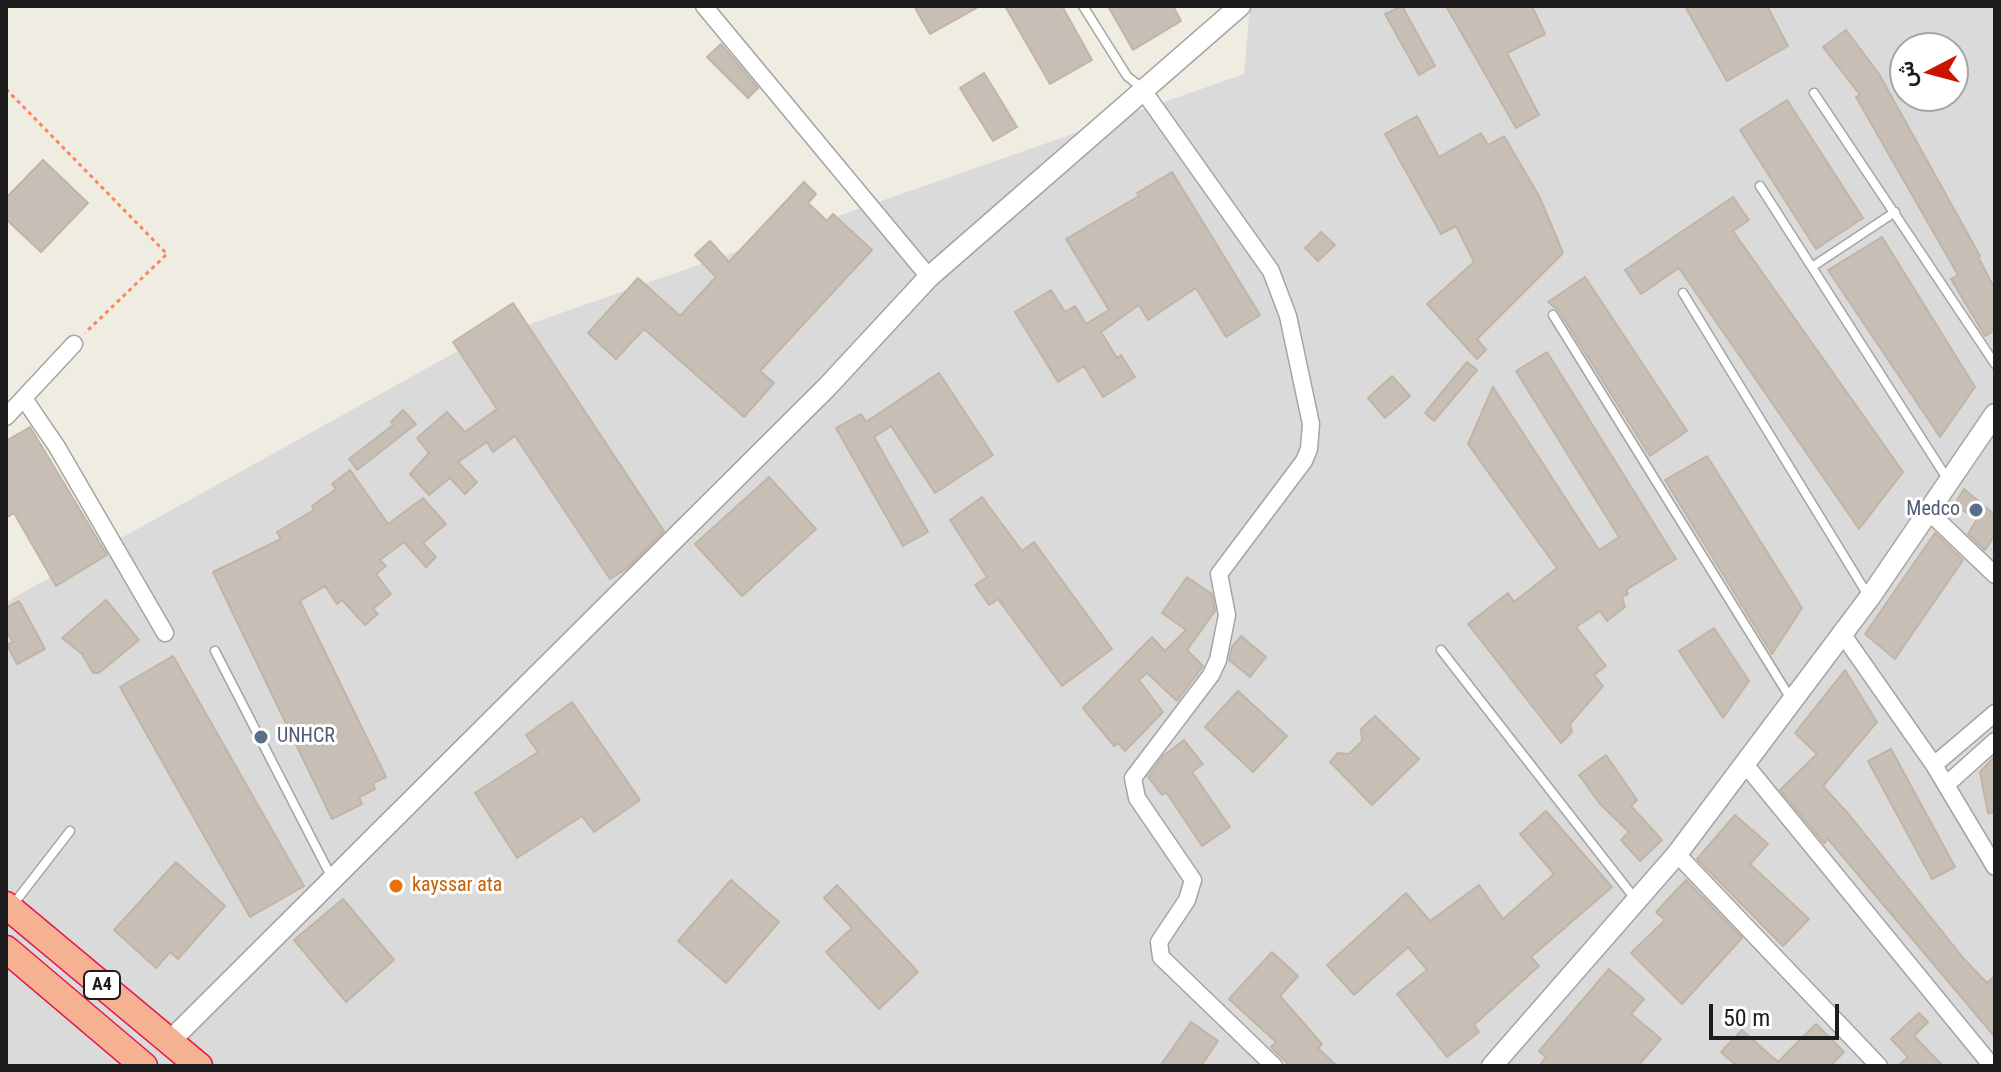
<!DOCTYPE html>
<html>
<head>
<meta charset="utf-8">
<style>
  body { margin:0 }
  #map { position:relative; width:2001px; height:1072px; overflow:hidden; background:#efece2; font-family:"Roboto Condensed",Vazirmatn,sans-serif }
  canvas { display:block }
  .frame { position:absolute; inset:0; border:8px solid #1d1d1d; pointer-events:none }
  .north { position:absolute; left:1889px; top:32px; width:80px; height:80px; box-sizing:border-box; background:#fff; border:2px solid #a5a5a5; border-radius:50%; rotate:264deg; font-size:22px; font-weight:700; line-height:32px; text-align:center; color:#1d1d1d }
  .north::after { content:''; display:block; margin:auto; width:28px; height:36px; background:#ca1300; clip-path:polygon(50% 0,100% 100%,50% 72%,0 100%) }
  .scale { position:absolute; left:1709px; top:1004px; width:130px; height:36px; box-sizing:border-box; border:4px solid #1d1d1d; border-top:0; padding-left:10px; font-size:24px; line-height:28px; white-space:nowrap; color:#1d1d1d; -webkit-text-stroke:6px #fff; paint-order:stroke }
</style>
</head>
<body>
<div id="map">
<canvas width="2001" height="1072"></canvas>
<div class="frame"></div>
<div class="north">ش</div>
<div class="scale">50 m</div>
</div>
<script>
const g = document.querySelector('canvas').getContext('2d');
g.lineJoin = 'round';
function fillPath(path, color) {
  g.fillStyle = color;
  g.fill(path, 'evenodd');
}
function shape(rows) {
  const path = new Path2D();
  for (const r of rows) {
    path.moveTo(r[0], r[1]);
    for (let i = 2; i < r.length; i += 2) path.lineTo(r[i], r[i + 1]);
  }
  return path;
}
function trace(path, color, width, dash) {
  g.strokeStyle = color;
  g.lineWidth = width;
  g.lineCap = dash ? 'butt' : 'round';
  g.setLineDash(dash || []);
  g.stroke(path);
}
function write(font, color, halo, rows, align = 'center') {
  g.font = font + ' "Roboto Condensed",sans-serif';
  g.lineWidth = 6;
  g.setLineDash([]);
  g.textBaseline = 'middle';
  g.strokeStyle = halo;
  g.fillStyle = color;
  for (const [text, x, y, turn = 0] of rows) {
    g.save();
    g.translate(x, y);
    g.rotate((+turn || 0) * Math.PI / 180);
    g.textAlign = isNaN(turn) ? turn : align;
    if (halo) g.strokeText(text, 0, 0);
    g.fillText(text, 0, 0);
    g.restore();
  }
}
fillPath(shape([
  [1250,6,1995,6,1995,1066,6,1066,6,602,467,346,1244,74],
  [1905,48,1953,48,1953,96,1905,96]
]), '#dbdada');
const building = shape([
  [914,6,980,6,930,34,914,6],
  [1005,6,1062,6,1092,60,1050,84,1005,6],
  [1108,6,1173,6,1181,21,1133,50,1108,6],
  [1402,6,1435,66,1419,75,1385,14,1402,6],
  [1446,6,1532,6,1545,34,1507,53,1539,115,1516,128,1446,6],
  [1685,6,1767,6,1788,46,1727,81,1685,6],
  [1846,30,1879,74,1980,256,1978,257,1995,289,1995,330,1985,336,1951,279,1958,275,1856,97,1860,95,1823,47,1846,30],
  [721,44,758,88,748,98,707,57,721,44],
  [984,73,1017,127,993,141,960,88,984,73],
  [1787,100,1863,218,1816,249,1740,130,1787,100],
  [1417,116,1439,157,1481,133,1488,145,1504,136,1540,198,1563,253,1477,339,1486,350,1477,359,1427,304,1474,262,1456,226,1441,234,1385,134,1417,116],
  [43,160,88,203,41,252,6,219,6,198,43,160],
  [1172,172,1260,315,1226,337,1196,288,1148,320,1139,305,1101,332,1117,358,1121,355,1135,377,1103,397,1084,366,1058,382,1015,312,1051,290,1065,312,1075,306,1086,324,1109,310,1066,239,1139,196,1137,193,1172,172],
  [804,182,816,194,808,203,827,221,833,214,872,250,760,371,774,383,744,417,644,329,616,359,588,333,638,278,680,316,716,277,695,255,710,241,729,262,804,182],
  [1733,197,1749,220,1733,231,1903,472,1859,529,1679,268,1641,294,1625,270,1733,197],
  [1321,232,1335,245,1318,261,1305,248,1321,232],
  [1882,237,1975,387,1940,437,1828,270,1882,237],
  [1585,277,1687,431,1650,456,1559,311,1548,302,1585,277],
  [513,303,664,531,626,569,610,579,515,436,493,452,487,442,458,462,477,482,465,494,450,478,429,495,410,474,429,453,417,438,447,412,465,432,497,409,453,342,513,303],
  [1547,352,1676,559,1626,590,1628,594,1622,597,1625,607,1607,621,1600,611,1576,627,1606,666,1594,675,1603,686,1570,724,1572,732,1561,743,1468,624,1508,593,1514,602,1557,568,1468,444,1493,387,1599,550,1619,537,1516,371,1547,352],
  [1467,362,1477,370,1434,421,1425,413,1467,362],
  [939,373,993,455,935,493,891,426,874,437,928,532,903,546,836,428,861,414,866,422,939,373],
  [1392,376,1410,396,1385,418,1368,398,1392,376],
  [403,410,416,424,357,470,349,459,393,425,391,422,403,410],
  [30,427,107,555,56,586,14,513,6,518,6,441,30,427],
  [1707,456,1802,608,1772,654,1665,480,1707,456],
  [350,470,388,524,423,498,446,524,423,543,436,557,426,567,404,542,380,560,386,566,376,574,391,594,373,609,378,614,365,625,342,600,337,604,325,586,300,601,386,777,373,783,375,789,359,797,362,804,332,819,213,572,281,539,277,532,314,510,312,506,336,489,332,484,350,470],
  [769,477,816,529,742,596,695,544,769,477],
  [1964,489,1995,515,1995,535,1985,550,1968,534,1977,519,1954,505,1964,489],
  [982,497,1022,551,1034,542,1112,649,1062,686,998,599,989,605,975,585,987,577,950,520,982,497],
  [1935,533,1963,560,1895,659,1865,634,1935,533],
  [1187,577,1212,594,1215,611,1187,650,1203,666,1177,701,1147,673,1139,680,1163,712,1125,751,1118,743,1114,746,1083,708,1152,637,1165,651,1186,630,1162,613,1187,577],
  [106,600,139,640,99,673,93,673,82,654,62,638,106,600],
  [19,601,45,649,17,664,7,645,13,642,6,630,6,608,19,601],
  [1714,628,1749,681,1723,718,1679,651,1714,628],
  [1241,636,1266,657,1250,677,1229,660,1232,647,1241,636],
  [173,656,304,886,250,917,120,687,173,656],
  [1845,670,1877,722,1823,786,1851,817,1964,959,1987,983,1995,976,1995,1037,1828,839,1824,843,1780,790,1817,754,1795,733,1845,670],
  [1238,691,1287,736,1253,772,1205,727,1238,691],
  [572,702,640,800,594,832,582,816,517,858,475,793,538,752,526,735,572,702],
  [1375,716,1419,759,1372,805,1330,762,1338,753,1349,754,1362,741,1361,729,1375,716],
  [1184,740,1203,764,1192,772,1230,827,1202,846,1166,792,1162,795,1148,777,1163,756,1184,740],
  [1891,749,1955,867,1932,879,1868,761,1891,749],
  [1606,755,1637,800,1631,806,1662,840,1640,861,1621,840,1629,832,1600,804,1579,775,1606,755],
  [1995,756,1995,812,1988,813,1980,772,1995,756],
  [1546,811,1612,887,1531,957,1539,966,1474,1025,1479,1032,1447,1057,1397,994,1427,970,1408,947,1354,995,1327,965,1406,893,1430,921,1479,885,1503,919,1554,874,1520,834,1546,811],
  [1735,815,1768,844,1750,864,1809,919,1783,946,1697,859,1735,815],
  [176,862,225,906,178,959,170,952,156,968,114,930,176,862],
  [731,880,779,922,726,983,678,941,731,880],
  [1686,880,1742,938,1682,1004,1631,953,1665,920,1656,912,1686,880],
  [837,885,918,972,879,1009,826,952,852,928,824,898,837,885],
  [343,899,394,960,346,1002,294,940,343,899],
  [1272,952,1298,976,1280,996,1322,1044,1318,1048,1337,1066,1290,1066,1271,1047,1276,1042,1229,999,1272,952],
  [1609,969,1644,999,1631,1014,1661,1039,1638,1066,1539,1066,1546,1057,1539,1051,1609,969],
  [1919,1013,1928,1022,1914,1036,1943,1066,1898,1066,1908,1057,1891,1039,1919,1013],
  [1191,1022,1218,1041,1201,1066,1160,1066,1191,1022],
  [1816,1024,1844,1052,1830,1066,1737,1066,1721,1052,1742,1030,1778,1062,1816,1024]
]);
fillPath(building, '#c7bfb5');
trace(building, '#c2b4a4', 2);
const service = shape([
  [1083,6,1127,76,1142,88],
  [1814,93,1995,364],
  [1760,186,1948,480],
  [1812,267,1895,212],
  [1683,293,1869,597],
  [1553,315,1791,699],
  [1441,650,1636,900],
  [215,651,333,880],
  [12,906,70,831]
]);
const minor = shape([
  [704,6,929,277],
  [1142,89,1271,271,1288,316,1311,424,1309,449,1304,461,1219,574,1227,615,1218,660,1211,675,1133,778,1137,798,1193,880,1187,900,1159,942,1161,957,1274,1066],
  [25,400,57,447,165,633],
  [6,417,74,344],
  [1928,511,1995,575],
  [1841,632,1934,765,1995,867],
  [1744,763,1992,1066],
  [1934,765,1995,713],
  [1946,785,1995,741],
  [1677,854,1879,1066]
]);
const tertiary = shape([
  [169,1042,827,387,929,277,1240,6],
  [1492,1066,1677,854,1870,597,1995,414]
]);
const trunk = shape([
  [6,905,199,1066],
  [6,949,144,1066]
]);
trace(service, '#a4a4a4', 11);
trace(minor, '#a4a4a4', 19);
trace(tertiary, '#a4a4a4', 23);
trace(trunk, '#e5174b', 29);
trace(shape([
  [6,89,167,254,85,333]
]), '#ff8263', 3, [4, 4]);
trace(service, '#fff', 8);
trace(minor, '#fff', 16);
trace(tertiary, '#fff', 20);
trace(trunk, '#f6b092', 26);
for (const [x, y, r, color] of [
  [1976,510,8,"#5c6f8a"],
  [261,737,8,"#5c6f8a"],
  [396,886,8,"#e8710a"]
]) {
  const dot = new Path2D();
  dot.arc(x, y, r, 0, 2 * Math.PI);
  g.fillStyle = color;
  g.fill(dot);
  trace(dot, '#fff', 3);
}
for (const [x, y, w] of [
  [102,985,36]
]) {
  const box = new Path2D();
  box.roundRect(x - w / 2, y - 14, w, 28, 6);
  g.fillStyle = '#fff';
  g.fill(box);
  trace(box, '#1d1d1d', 2);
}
write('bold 18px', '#1d1d1d', null, [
  ["A4",102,985]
]);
write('20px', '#4e5e75', '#fff', [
  ["Medco",1960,510],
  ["UNHCR",277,737,"left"]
], 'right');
write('20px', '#c56008', '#fff', [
  ["kayssar ata",412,886]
], 'left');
</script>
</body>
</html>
